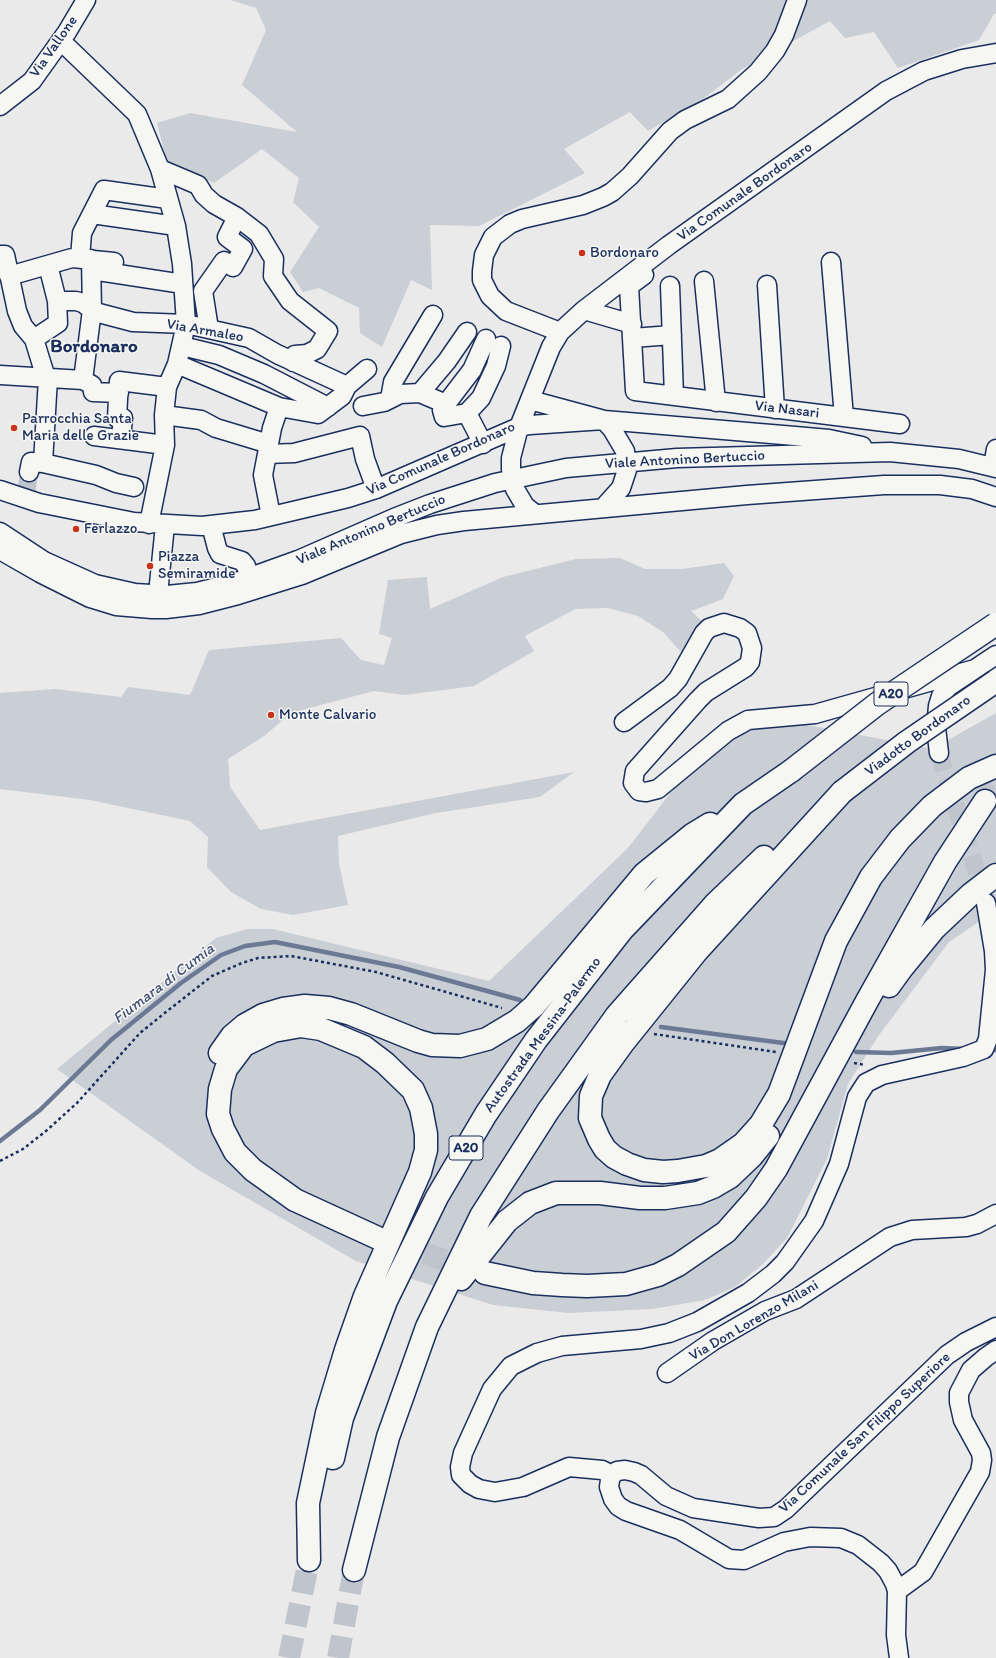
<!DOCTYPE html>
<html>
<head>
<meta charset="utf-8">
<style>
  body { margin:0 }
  canvas { display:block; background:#e9eae9 }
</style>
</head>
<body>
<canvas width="996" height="1658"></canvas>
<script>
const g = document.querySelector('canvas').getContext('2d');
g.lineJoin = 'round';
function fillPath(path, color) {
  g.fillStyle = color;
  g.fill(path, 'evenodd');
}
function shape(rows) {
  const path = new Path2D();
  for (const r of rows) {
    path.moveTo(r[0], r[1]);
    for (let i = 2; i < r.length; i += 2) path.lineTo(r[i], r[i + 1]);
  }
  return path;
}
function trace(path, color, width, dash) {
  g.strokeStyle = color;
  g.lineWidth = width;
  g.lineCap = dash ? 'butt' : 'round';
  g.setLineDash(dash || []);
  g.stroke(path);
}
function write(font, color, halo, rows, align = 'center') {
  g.font = font + ' Itim,sans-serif';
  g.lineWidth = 3;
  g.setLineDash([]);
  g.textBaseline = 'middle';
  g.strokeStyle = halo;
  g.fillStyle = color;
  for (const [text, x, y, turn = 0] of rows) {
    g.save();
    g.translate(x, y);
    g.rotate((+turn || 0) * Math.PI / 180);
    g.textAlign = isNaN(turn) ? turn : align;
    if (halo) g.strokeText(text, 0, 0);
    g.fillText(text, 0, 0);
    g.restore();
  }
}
fillPath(shape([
  [231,0,996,0,996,14,994,14,979,40,898,68,874,32,845,38,830,21,742,69,703,99,648,131,630,112,564,149,585,173,479,226,430,225,432,290,411,280,382,347,360,333,359,308,319,288,303,292,290,272,319,227,293,202,299,178,262,149,214,183,167,163,157,123,190,113,297,132,242,85,266,30,256,8],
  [620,558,645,569,682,569,724,563,734,576,723,599,691,611,704,623,682,653,663,632,638,616,608,608,575,609,525,636,534,651,474,686,405,695,374,691,309,708,290,714,264,736,228,759,230,787,260,830,574,772,540,797,436,813,338,836,339,864,348,905,293,915,261,909,231,892,207,867,208,837,190,821,90,800,0,789,0,693,55,689,121,697,128,687,190,695,209,650,341,638,361,660,384,665,392,638,379,634,388,580,427,577,430,609,503,577,576,559],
  [996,713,996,910,949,942,879,1035,848,1084,827,1159,787,1238,763,1264,735,1287,705,1300,652,1309,568,1313,493,1305,356,1261,200,1171,57,1069,216,938,247,929,273,929,489,981,628,848,675,787,715,746,753,725,791,723,819,727,932,749]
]), '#caced5');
trace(shape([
  [661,1027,791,1044],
  [987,1050,996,1050],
  [856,1052,891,1053,942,1048,966,1049],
  [0,1141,40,1110,111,1040,181,983,221,955,245,946,275,942,399,967,520,1000]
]), '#6c7995', 4.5);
trace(shape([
  [26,495,29,472],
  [939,753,985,899]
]), '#c0c5cd', 18, [18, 9]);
trace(shape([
  [985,801,996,788],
  [393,1243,476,1270],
  [289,1658,309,1560],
  [338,1658,354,1570]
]), '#c0c5cd', 22, [22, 11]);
const minor = shape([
  [61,41,137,114,160,169,176,226,182,264,186,324,177,364,167,387,164,415,165,445,149,524],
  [0,106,32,81,67,32,86,0],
  [160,169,198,185,204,195,214,204,237,217,259,234,274,259,273,276,290,301,328,331,317,349,307,354,295,355,293,362],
  [92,214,176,226],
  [0,255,5,255,17,311,23,326,34,339,46,378],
  [80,258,82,233,104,190,168,199],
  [831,262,844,417],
  [92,270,183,284],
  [644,275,629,286,635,391,900,424],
  [9,276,72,258,114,262],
  [704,281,716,402],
  [767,285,775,409],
  [670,286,674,396],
  [57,301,76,301,83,303,95,312,133,322,186,324,249,338,277,354,347,386],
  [584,310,632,324],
  [209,329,203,291,224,261,233,267,243,249,227,237,237,217],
  [560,332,506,311,490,296,482,280,482,271,484,255,493,237,510,224,522,219,583,205,603,197,612,192,630,176,670,131,685,120,728,99,758,72,775,51,784,35,797,0],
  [632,338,672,335],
  [34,339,58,323,57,301,48,265],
  [182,346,219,355,264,374,328,407],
  [177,364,279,407,318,414,342,396,347,386,367,369],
  [0,375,83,380,92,385,93,392,119,393],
  [83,380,92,310,91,259],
  [420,393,447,361,467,332],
  [390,399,393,382,433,315],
  [530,400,604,420,612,429,625,451,627,470,621,488,603,508],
  [446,404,472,370,486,339],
  [363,406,384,402,400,394,420,393,446,404,442,410,444,417,467,413],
  [164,415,201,420,216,428,269,444],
  [94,436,165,445],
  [121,438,123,418,117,418,119,381,167,387],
  [483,444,467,413,481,398,496,366,501,346],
  [267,454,294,453,360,436,365,459,376,489],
  [43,463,96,475,116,483,134,487],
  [993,467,996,449],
  [29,472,31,462,43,463,48,378],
  [0,490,39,503,134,522,202,526,255,520,348,498,376,489,519,427,530,425,604,420,795,436,829,439,862,446],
  [535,514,525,506,515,489,511,469,511,458,519,427,551,347,560,332,584,310,669,245,886,91,924,71,962,59,996,53],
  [271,516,263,475,272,428,279,407],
  [211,525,217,548,220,554,242,561,246,566,250,578],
  [0,532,44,561,95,584,135,593,167,595,197,592,234,583,298,560,394,518,430,504,495,483,566,468,677,458,890,452,959,459,996,468],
  [0,550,40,573,90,598,116,606,152,609,166,609,199,605,238,595,302,575,401,534,437,525,464,521,747,495,884,485,940,485,972,489,996,497],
  [159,584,165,525],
  [624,722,670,688,678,679,704,633,709,628,724,623,740,628,747,633,752,648,750,662,746,667,706,692,698,700,635,771,633,783,639,791,646,792,658,789,728,731,748,720,815,714,975,669],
  [939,753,936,728,938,706,941,696,948,687,996,655],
  [667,1373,713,1341,765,1311,796,1299,890,1237,912,1230,966,1227,977,1224,996,1214],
  [612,1475,602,1470,569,1467,523,1487,495,1492,479,1489,470,1484,461,1475,460,1467,463,1453,492,1389,511,1366,537,1353,562,1346,641,1339,669,1333,697,1322,748,1293,773,1274,785,1262,814,1221,839,1164,857,1097,866,1083,882,1075,963,1057,984,1049,988,1039,995,970,994,951,986,903],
  [897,1591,923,1572,980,1472,982,1460,981,1453,963,1420,959,1402,959,1393,971,1370,986,1357,996,1350],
  [899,1658,896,1635,897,1591,895,1584,888,1571,881,1563,858,1545,841,1538,810,1537,784,1542,744,1560,729,1559,680,1530,626,1511,618,1506,613,1499,609,1487,610,1480,612,1475,617,1471,625,1470,634,1472,641,1475,666,1496,693,1508,759,1518,774,1517,786,1509,947,1355,966,1342,996,1327]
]);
const highway = shape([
  [842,792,697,951,623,1043,600,1075,591,1096,590,1118,599,1139,605,1149,614,1157,627,1164,644,1170,663,1172,678,1171,706,1166,720,1160,743,1144,761,1124,779,1094,836,941,871,877,900,839,932,806,969,778,996,766],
  [889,986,902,968,934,929,970,895,996,875],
  [220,1053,232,1036,245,1025,263,1015,283,1009,305,1006,329,1008,351,1014,418,1041,432,1045,460,1046,487,1039,517,1021,534,1006,644,874,692,835,710,824],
  [485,1273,533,1283,562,1285,587,1286,626,1284,658,1275,678,1265,726,1232,756,1198,776,1169,867,1001,945,862,985,801],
  [461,1279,507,1221,530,1203,556,1193,600,1193,640,1198,665,1198,698,1193,713,1187,730,1177,752,1156,768,1136],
  [333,1458,342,1418,386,1301,437,1197,486,1114,536,1040,622,930,743,804,791,771],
  [309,1560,308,1503,327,1413,346,1350,365,1296,420,1172,426,1150,426,1134,421,1108,413,1090,385,1063,364,1047,321,1029,301,1026,273,1031,244,1045,226,1069,220,1089,218,1114,223,1129,235,1152,253,1170,295,1200,380,1239],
  [354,1570,388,1437,427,1327,481,1216,548,1111,617,1015,715,904,764,857]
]);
trace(minor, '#1b2f5e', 21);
trace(highway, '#1b2f5e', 25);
trace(shape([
  [654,1034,776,1052],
  [854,1063,865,1065],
  [0,1161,23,1149,46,1131,77,1103,140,1033,166,1012,212,976,242,963,258,958,291,956,376,972,502,1008]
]), '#1b2f5e', 2.5, [3, 3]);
trace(minor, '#f6f6f2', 18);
trace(highway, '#f6f6f2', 22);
const highwayBridge = shape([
  [791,771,877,704,996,624],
  [842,792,907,742,996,681]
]);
trace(highwayBridge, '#1b2f5e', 25, []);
trace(highwayBridge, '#f6f6f2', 22);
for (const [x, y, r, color] of [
  [582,253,4,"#c8321e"],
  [14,428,4,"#c8321e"],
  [76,529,4,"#c8321e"],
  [150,566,4,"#c8321e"],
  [271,715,4,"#c8321e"]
]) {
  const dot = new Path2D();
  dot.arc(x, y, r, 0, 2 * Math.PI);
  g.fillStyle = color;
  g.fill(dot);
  trace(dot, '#f6f6f2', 1.5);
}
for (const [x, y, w] of [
  [891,694,34],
  [466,1148,34]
]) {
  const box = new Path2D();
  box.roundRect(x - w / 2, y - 12, w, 24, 3);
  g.fillStyle = '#f6f6f2';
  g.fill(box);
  trace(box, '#1b2f5e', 1);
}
write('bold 14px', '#1b2f5e', null, [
  ["A20",891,694],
  ["A20",466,1148]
]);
write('15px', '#1b2f5e', '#f6f6f2', [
  ["Via Vallone",54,47,-55],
  ["Via Comunale Bordonaro",745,192,-35],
  ["Via Armaleo",205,331,10],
  ["Via Nasari",787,410,7],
  ["Via Comunale Bordonaro",441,459,-24],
  ["Viale Antonino Bertuccio",685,460,-3],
  ["Viale Antonino Bertuccio",371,530,-23],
  ["Viadotto Bordonaro",918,736,-36],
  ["Autostrada Messina-Palermo",543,1035,-54],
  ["Via Don Lorenzo Milani",754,1321,-30],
  ["Via Comunale San Filippo Superiore",865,1433,-43]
]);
write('15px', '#1b2f5e', '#f6f6f2', [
  ["Bordonaro",590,253],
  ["Parrocchia Santa",22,419],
  ["Maria delle Grazie",22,436],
  ["Ferlazzo",84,529],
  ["Piazza",158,557],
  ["Semiramide",158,574],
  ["Monte Calvario",279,715]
], 'left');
write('italic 16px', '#44547a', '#f6f6f2', [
  ["Fiumara di Cumia",164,984,-37]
]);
write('bold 19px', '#1b2f5e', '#f6f6f2', [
  ["Bordonaro",94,347]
]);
</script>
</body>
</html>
